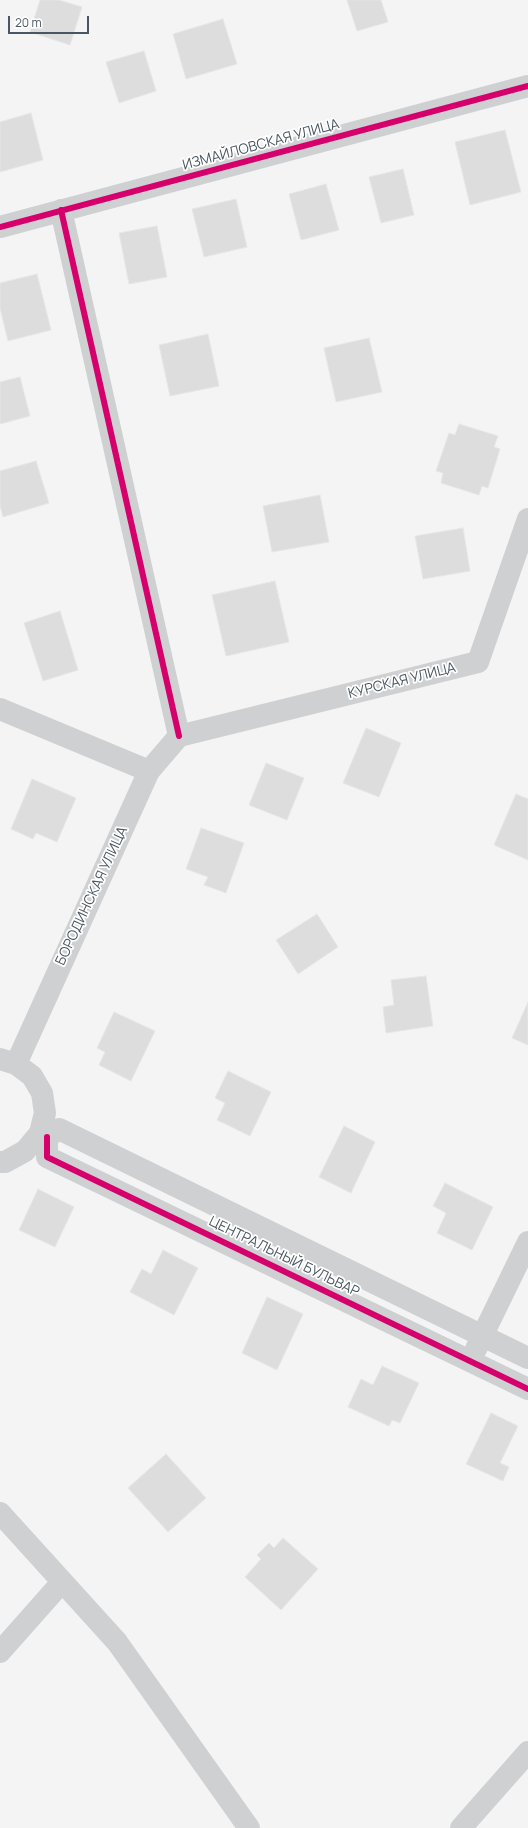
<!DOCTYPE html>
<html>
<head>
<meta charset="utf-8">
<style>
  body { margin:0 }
  #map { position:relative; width:528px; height:1828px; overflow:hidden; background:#f4f4f4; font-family:Manrope,sans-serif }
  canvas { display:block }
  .scale { position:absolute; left:8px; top:16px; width:81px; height:18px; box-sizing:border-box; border:2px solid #4a5661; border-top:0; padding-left:5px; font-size:12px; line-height:14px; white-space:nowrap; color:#4a5661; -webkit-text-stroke:3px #fff; paint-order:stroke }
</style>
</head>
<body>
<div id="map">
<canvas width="528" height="1828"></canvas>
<div class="scale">20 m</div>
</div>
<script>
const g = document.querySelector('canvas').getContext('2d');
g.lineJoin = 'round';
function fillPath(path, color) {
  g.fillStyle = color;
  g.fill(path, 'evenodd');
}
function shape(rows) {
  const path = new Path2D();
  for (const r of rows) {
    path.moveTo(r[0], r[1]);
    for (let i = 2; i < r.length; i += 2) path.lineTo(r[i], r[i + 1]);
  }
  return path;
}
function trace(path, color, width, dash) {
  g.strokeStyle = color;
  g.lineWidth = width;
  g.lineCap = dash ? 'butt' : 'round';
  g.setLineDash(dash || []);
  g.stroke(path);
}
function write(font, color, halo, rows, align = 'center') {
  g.font = font + ' Manrope,sans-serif';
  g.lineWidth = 3.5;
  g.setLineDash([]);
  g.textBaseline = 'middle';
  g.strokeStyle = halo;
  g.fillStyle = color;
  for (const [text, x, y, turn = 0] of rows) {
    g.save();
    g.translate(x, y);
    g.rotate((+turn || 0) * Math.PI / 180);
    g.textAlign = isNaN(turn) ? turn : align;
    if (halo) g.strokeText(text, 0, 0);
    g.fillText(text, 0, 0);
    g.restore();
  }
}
const building = shape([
  [40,0,59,0,82,7,70,45,30,32,40,0],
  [347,0,381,0,388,22,357,31,347,0],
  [223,19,237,64,186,79,173,34,223,19],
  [144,51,156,91,119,103,106,62,144,51],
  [31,113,43,160,0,172,0,122,31,113],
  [505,130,521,192,470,205,455,142,505,130],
  [403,169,414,215,381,223,369,177,403,169],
  [326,184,339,230,301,240,289,194,326,184],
  [236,199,247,247,204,257,192,209,236,199],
  [157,226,167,277,129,284,119,233,157,226],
  [37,274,51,330,8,341,0,308,0,283,37,274],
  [208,334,219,386,170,396,159,345,208,334],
  [369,338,382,392,336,402,324,348,369,338],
  [20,377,30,416,0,424,0,382,20,377],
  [459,424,498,436,494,447,500,449,488,488,482,486,479,495,441,483,443,473,436,471,449,433,455,435,459,424],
  [36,461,49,503,3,517,0,506,0,471,36,461],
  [320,495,329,542,272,552,263,506,320,495],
  [463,528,470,571,423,579,415,536,463,528],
  [275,581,289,642,226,656,212,595,275,581],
  [60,611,78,670,43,681,24,623,60,611],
  [366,728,401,743,379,797,343,783,366,728],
  [266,763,304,778,287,820,249,805,266,763],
  [32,779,76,798,57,842,36,833,33,839,11,829,32,779],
  [516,794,528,799,528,860,494,845,516,794],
  [201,828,244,843,226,893,204,885,208,877,186,869,201,828],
  [317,914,338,947,298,974,276,940,317,914],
  [426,976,433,1026,386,1033,383,1007,394,1005,391,980,426,976],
  [528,1002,528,1045,512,1038,528,1002],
  [114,1012,155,1031,131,1081,99,1065,105,1052,97,1048,114,1012],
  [228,1071,271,1092,250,1136,217,1120,225,1103,215,1098,228,1071],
  [344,1126,375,1142,351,1193,319,1177,344,1126],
  [445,1183,493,1207,472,1250,437,1233,446,1213,433,1206,445,1183],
  [38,1189,74,1207,55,1247,19,1230,38,1189],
  [163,1250,198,1268,174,1315,130,1292,142,1269,151,1274,163,1250],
  [267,1297,303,1314,277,1370,242,1353,267,1297],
  [382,1366,419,1383,400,1423,392,1420,389,1426,348,1407,361,1379,373,1385,382,1366],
  [491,1413,518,1426,500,1463,509,1467,503,1481,466,1464,491,1413],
  [166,1454,206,1498,168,1532,128,1488,166,1454],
  [283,1538,318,1569,281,1610,245,1577,261,1559,257,1555,269,1543,274,1548,283,1538]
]);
fillPath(building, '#ddddde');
trace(building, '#e5e6e7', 1);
trace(shape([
  [61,210,179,736],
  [0,227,528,86],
  [0,709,149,771],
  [179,736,478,662,528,519],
  [0,1059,16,1064,32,1076,42,1093,45,1113,40,1133,25,1151,5,1162,0,1162],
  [16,1064,149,771,179,736],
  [47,1137,47,1157,528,1389],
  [47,1137,59,1129,528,1358],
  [476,1349,528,1242],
  [0,1513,117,1642,249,1828],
  [0,1652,62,1582],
  [461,1828,528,1752]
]), '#ced0d2', 22);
trace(shape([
  [61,210,179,736],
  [0,227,528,86],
  [47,1137,47,1157,528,1389]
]), '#d6006c', 6);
write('14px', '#4a5661', '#fff', [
  ["ИЗМАЙЛОВСКАЯ УЛИЦА",261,145,-15],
  ["КУРСКАЯ УЛИЦА",402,681,-14],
  ["БОРОДИНСКАЯ УЛИЦА",92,896,-65],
  ["ЦЕНТРАЛЬНЫЙ БУЛЬВАР",284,1257,26]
]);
</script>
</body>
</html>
